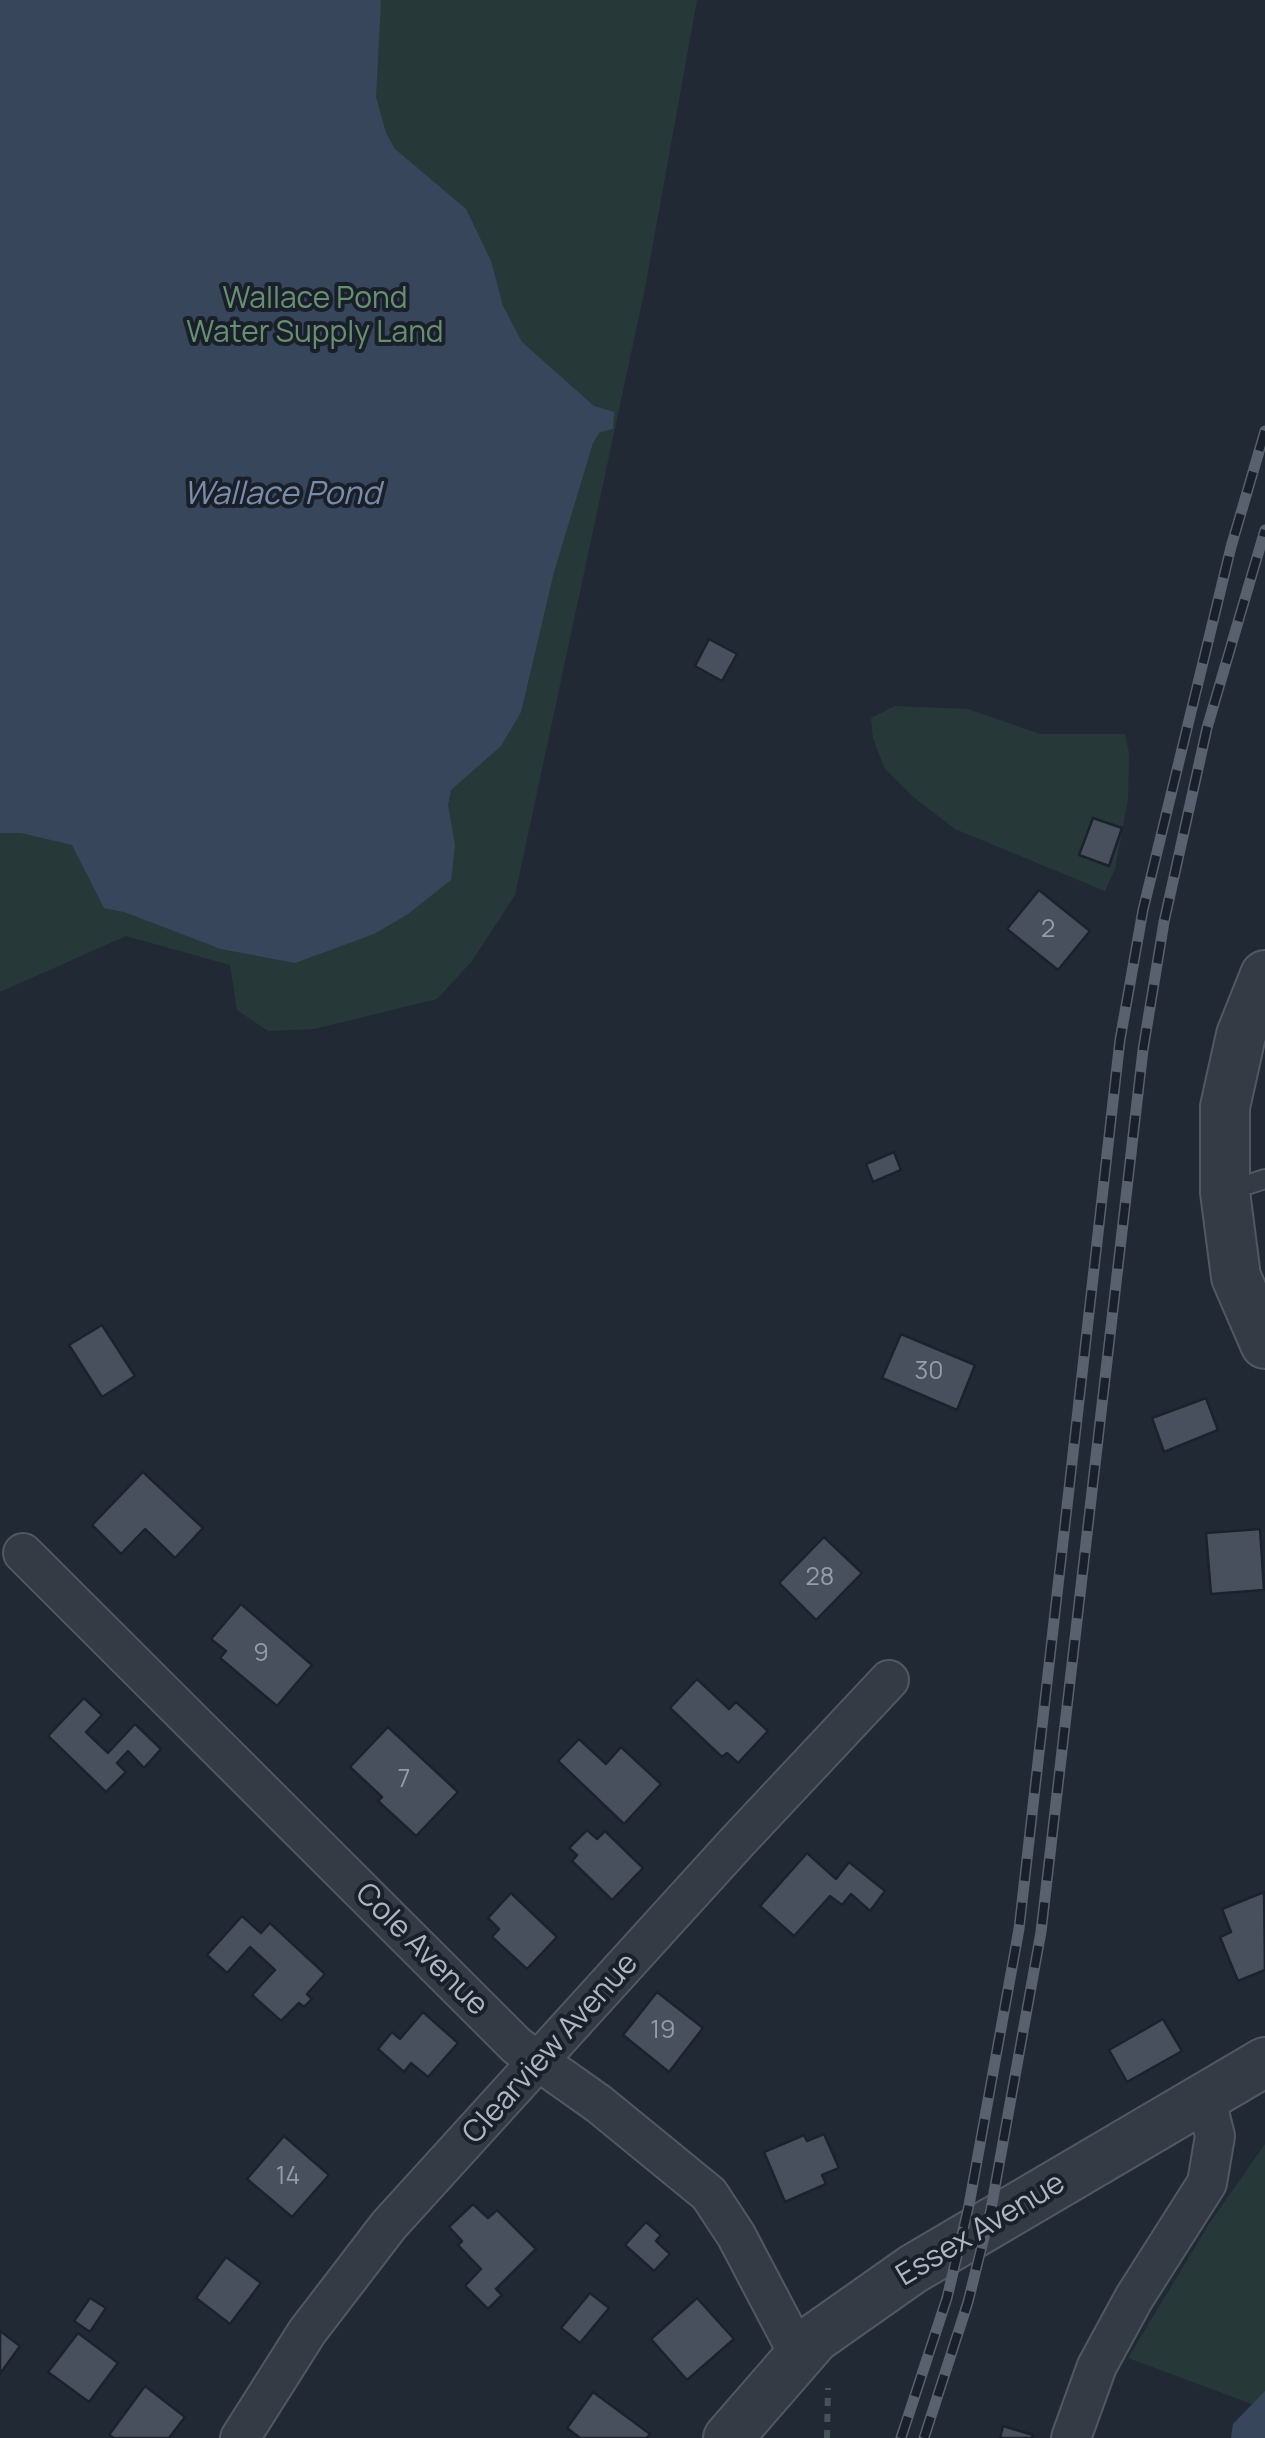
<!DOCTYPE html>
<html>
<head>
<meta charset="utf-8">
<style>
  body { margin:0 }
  canvas { display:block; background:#212934 }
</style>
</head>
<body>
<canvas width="1265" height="2438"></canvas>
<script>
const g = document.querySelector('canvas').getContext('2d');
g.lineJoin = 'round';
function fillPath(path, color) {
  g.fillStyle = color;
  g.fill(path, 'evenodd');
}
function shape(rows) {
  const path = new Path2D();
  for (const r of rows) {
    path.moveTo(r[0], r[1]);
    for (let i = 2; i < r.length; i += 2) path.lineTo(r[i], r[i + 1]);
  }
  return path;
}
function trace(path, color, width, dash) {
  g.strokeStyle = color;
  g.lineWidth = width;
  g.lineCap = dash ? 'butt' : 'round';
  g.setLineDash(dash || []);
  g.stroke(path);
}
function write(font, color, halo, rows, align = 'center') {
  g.font = font + ' Manrope,sans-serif';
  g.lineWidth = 8;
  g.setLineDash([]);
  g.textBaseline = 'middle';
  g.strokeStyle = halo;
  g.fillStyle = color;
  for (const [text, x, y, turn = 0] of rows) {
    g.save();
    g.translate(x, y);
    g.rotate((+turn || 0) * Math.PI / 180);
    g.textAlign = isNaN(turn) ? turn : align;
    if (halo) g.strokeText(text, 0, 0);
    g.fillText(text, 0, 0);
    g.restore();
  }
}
fillPath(shape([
  [0,0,697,0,645,288,515,895,472,961,437,999,314,1029,268,1031,237,1010,230,965,126,936,0,992],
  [895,706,968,709,1040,734,1125,734,1129,753,1128,799,1115,869,1105,891,955,829,912,796,885,769,873,739,871,718],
  [1265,2144,1265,2409,1128,2358,1209,2224]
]), '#273839');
fillPath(shape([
  [0,0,381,0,376,97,386,133,395,149,466,209,491,261,503,306,522,342,594,406,614,412,613,429,600,432,593,443,554,572,521,712,501,746,451,790,448,805,455,845,451,880,408,914,374,934,295,963,221,949,124,912,104,908,72,845,21,833,0,833],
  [1265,2391,1265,2438,1231,2438,1233,2424]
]), '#38465c');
const building = shape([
  [709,639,737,654,722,681,695,666,709,639],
  [1093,818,1122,828,1109,866,1079,855,1093,818],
  [1039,890,1090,931,1058,970,1007,929,1039,890],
  [894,1152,901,1170,873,1182,866,1164,894,1152],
  [102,1325,135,1376,102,1397,69,1345,102,1325],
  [901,1334,975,1365,957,1410,882,1378,901,1334],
  [1206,1398,1218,1430,1164,1452,1152,1418,1206,1398],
  [143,1472,203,1528,175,1558,145,1529,121,1554,92,1525,143,1472],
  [1260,1529,1264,1590,1211,1594,1206,1533,1260,1529],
  [824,1537,862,1573,816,1620,779,1583,824,1537],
  [241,1604,312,1665,277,1706,220,1658,226,1651,211,1639,241,1604],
  [697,1679,729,1709,736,1702,768,1731,738,1763,727,1753,722,1757,670,1708,697,1679],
  [84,1698,102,1715,86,1732,108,1753,135,1724,161,1749,144,1768,128,1751,117,1763,126,1772,106,1792,48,1736,84,1698],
  [388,1727,458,1792,416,1836,378,1801,382,1797,350,1767,388,1727],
  [579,1739,606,1764,621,1747,661,1784,624,1824,558,1761,579,1739],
  [587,1830,597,1839,605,1831,643,1868,612,1900,572,1861,577,1855,569,1848,587,1830],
  [807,1853,836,1879,849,1862,885,1891,870,1911,851,1894,842,1905,830,1896,794,1936,760,1906,807,1853],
  [1264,1892,1265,1970,1238,1981,1220,1937,1231,1932,1222,1909,1264,1892],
  [511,1893,557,1937,527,1969,492,1937,499,1929,488,1918,511,1893],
  [242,1916,261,1933,270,1923,325,1974,307,1994,312,1999,304,2007,299,2003,281,2021,252,1995,275,1970,250,1947,227,1973,207,1955,242,1916],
  [657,1992,703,2028,669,2072,623,2035,657,1992],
  [423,2012,458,2043,428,2077,411,2063,404,2072,378,2049,392,2032,400,2039,423,2012],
  [1163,2019,1182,2051,1127,2082,1109,2050,1163,2019],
  [824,2134,839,2168,822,2175,826,2184,785,2202,764,2152,804,2135,807,2141,824,2134],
  [284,2136,329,2175,292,2217,247,2179,284,2136],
  [473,2204,488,2218,497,2210,536,2249,496,2289,502,2295,488,2309,465,2286,481,2269,458,2245,462,2241,449,2227,473,2204],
  [646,2222,661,2235,656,2241,670,2254,654,2271,625,2245,646,2222],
  [226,2257,261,2283,230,2324,196,2298,226,2257],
  [590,2293,609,2308,580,2343,561,2328,590,2293],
  [90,2298,106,2308,90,2332,74,2321,90,2298],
  [697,2298,734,2339,687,2380,651,2339,697,2298],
  [0,2331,20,2346,0,2374,0,2331],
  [78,2333,118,2363,89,2402,48,2372,78,2333],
  [145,2386,185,2417,169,2438,114,2438,109,2435,145,2386],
  [593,2392,650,2434,647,2438,580,2438,567,2428,593,2392],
  [1003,2426,1033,2435,1032,2438,1000,2438,1003,2426]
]);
fillPath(building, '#48505e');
trace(building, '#1c222b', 2.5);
const service = shape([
  [1228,1191,1265,1179]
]);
const minor = shape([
  [23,1553,517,2046,599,2104,709,2194,736,2235,799,2355],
  [240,2438,307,2332,389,2225,738,1841,889,1680],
  [1071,2438,1097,2366,1134,2298,1207,2183,1215,2136,1205,2096]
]);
const tertiary = shape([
  [1265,975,1241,1035,1225,1107,1225,1192,1236,1277,1265,1344],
  [728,2438,815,2338,913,2269,1265,2062]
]);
trace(service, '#525863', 22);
trace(minor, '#525863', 42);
trace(tertiary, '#525863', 52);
trace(shape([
  [827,2438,828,2388]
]), '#455457', 6, [8, 8]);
trace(service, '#343b45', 18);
trace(minor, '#343b45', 38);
trace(tertiary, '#343b45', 48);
const rail = shape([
  [901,2438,947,2298,969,2205,1019,1929,1120,1040,1143,910,1231,547,1265,431],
  [924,2438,968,2302,991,2209,1041,1932,1143,1050,1164,922,1207,728,1265,530]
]);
trace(rail, '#59616e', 11);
trace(rail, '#1a2029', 8, [22]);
write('25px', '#959ca9', null, [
  ["2",1048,930],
  ["30",929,1372],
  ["28",820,1578],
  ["9",261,1654],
  ["7",404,1780],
  ["19",663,2031],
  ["14",288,2177]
]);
write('30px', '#698f73', '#1a2029', [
  ["Wallace Pond",315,300],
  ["Water Supply Land",315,334]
]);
write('30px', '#afb5c2', '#1a2029', [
  ["Cole Avenue",421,1950,45],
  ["Clearview Avenue",551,2049,-48],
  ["Essex Avenue",981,2230,-31]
]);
write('italic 32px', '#7a8ca8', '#1a2029', [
  ["Wallace Pond",282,495]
]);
</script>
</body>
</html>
